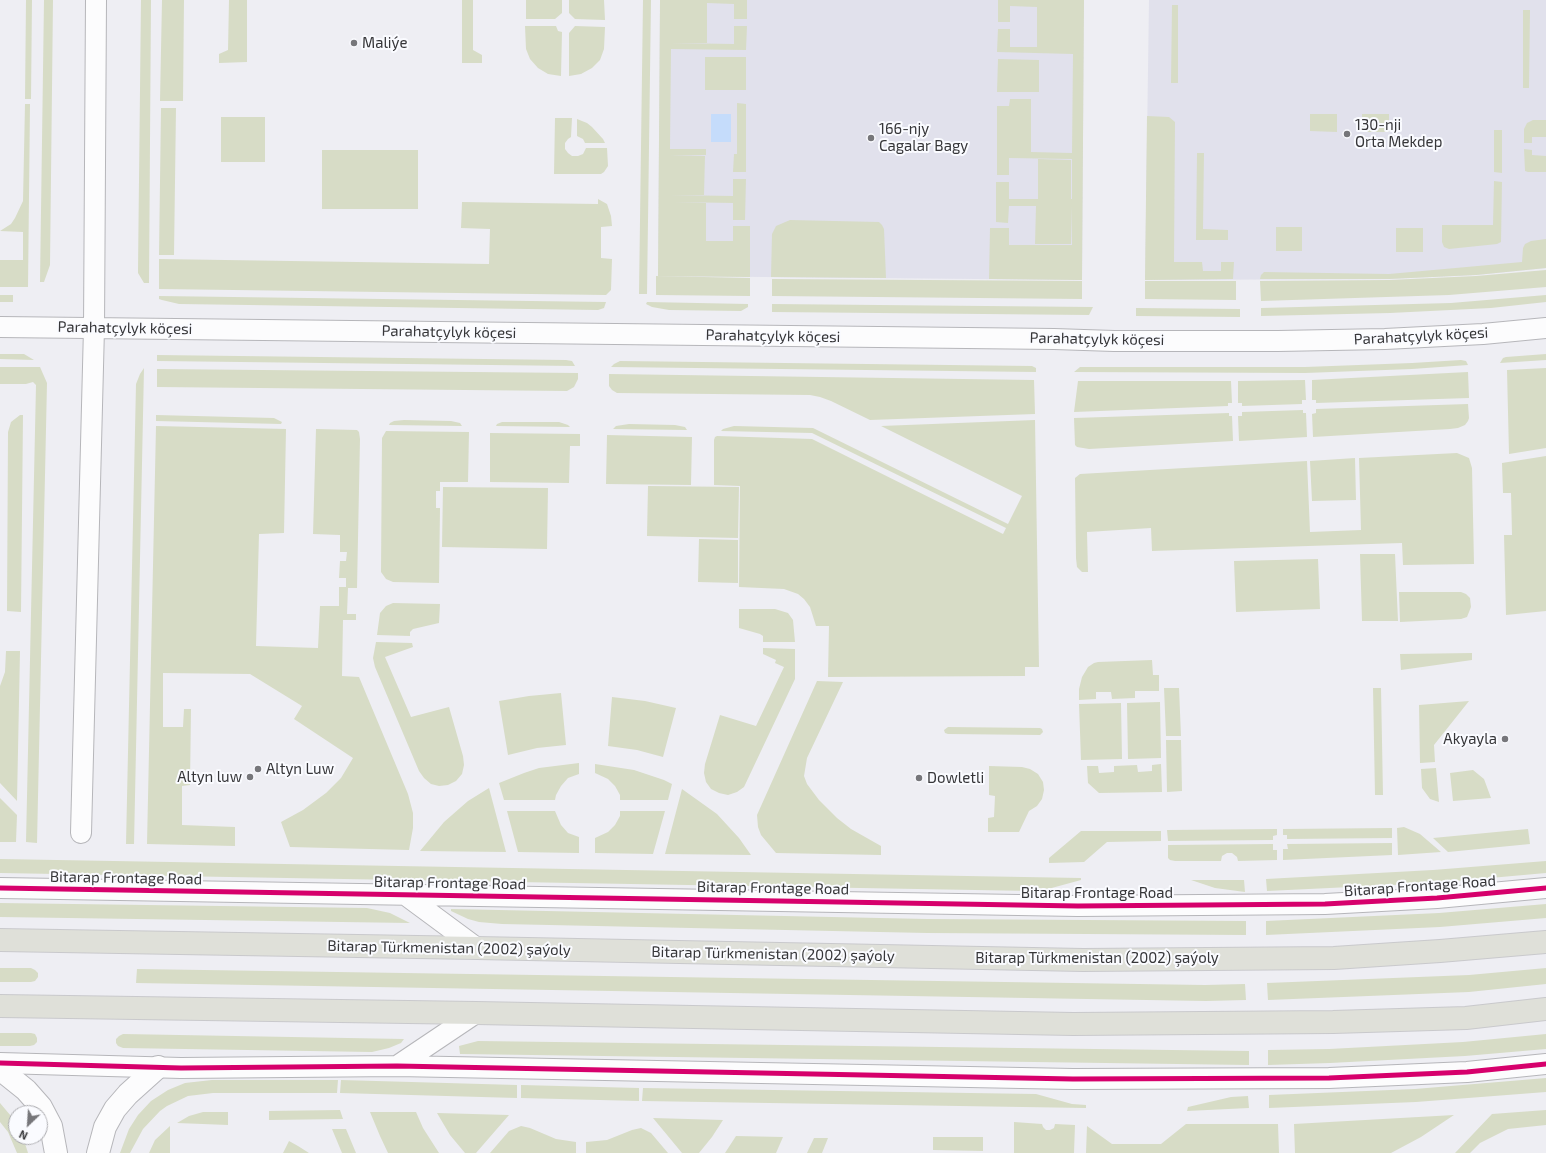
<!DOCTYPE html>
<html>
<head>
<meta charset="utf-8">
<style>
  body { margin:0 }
  #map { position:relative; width:1546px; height:1153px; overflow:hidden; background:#eeeef3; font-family:"Exo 2",sans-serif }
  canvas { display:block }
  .north { position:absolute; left:8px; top:1105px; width:40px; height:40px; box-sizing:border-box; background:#fafbff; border:1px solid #acacb0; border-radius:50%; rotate:205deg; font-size:11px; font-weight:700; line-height:16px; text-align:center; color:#363639 }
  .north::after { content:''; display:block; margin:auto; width:14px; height:18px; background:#76767a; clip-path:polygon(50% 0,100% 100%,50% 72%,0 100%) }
</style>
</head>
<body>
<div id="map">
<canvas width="1546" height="1153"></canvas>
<div class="north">N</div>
</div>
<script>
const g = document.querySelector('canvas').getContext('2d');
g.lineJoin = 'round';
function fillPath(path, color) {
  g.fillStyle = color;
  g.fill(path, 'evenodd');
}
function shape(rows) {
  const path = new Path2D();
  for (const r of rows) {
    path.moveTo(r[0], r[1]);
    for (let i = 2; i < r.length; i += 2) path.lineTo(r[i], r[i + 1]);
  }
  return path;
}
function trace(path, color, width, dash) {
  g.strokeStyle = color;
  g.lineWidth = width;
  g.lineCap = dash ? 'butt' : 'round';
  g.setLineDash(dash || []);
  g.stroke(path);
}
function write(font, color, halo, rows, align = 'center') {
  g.font = font + ' "Exo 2",sans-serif';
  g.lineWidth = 4;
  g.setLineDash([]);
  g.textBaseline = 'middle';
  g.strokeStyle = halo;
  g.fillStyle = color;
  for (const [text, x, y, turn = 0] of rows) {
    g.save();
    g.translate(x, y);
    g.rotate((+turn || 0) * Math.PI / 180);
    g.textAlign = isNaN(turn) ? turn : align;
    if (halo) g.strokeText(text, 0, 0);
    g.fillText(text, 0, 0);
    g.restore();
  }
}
fillPath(shape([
  [660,0,1084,0,1082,280,658,276],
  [1149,0,1546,0,1546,268,1476,275,1388,279,1145,280]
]), '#e1e1ec');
fillPath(shape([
  [26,0,32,0,31,99,25,99],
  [44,0,53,0,50,265,44,282,40,282],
  [141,0,151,0,149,283,144,283,138,273,138,269],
  [162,0,184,0,183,101,160,101],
  [229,0,247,0,247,62,219,63,219,54,228,50],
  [462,0,473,0,473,50,482,55,482,63,462,63],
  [526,0,562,0,562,13,555,19,526,19],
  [569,0,604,0,605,20,575,19,569,13],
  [643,0,651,0,647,294,639,294],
  [660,0,747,0,747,19,734,19,734,4,707,3,707,43,671,43,734,44,734,26,747,26,746,50,671,49,670,149,706,149,706,155,670,155,705,156,704,195,670,195,733,196,733,179,746,179,745,220,733,220,733,203,674,202,706,203,706,241,733,241,733,226,750,226,750,277,658,276],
  [998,0,1084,0,1082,280,989,279,990,228,1009,228,1009,245,1072,245,1072,206,1071,244,1035,244,1036,206,1009,206,1008,223,996,222,996,182,1009,182,1009,199,1072,199,1072,159,1009,158,1009,175,997,175,997,106,1009,106,1010,99,1031,99,1031,152,1072,153,1073,54,997,52,998,29,1010,29,1010,47,1073,47,1037,47,1037,7,1010,6,1010,22,998,22],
  [1172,5,1178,5,1178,83,1171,83],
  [1523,10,1530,10,1529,88,1523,88],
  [525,26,556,26,558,31,562,32,561,76,548,74,538,68,530,59,526,49],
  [575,26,605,27,604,49,600,60,592,68,581,74,569,76,569,33],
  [705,57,746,57,746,90,705,90],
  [998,59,1039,60,1039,92,997,92],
  [737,103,746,104,746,172,733,172,734,154,737,154],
  [25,104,30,104,28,287,0,287,0,260,23,260,23,232,0,231,11,224,15,218,23,201],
  [161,108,176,108,174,255,159,255],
  [1310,114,1337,114,1337,132,1310,131],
  [1362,114,1389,114,1389,132,1362,132],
  [1147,116,1169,117,1175,122,1174,262,1202,262,1203,271,1221,271,1221,262,1234,262,1233,279,1145,280],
  [221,117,265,117,265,162,221,162],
  [555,118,572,118,571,137,568,139,565,143,565,149,568,153,572,156,578,156,583,154,586,148,607,148,608,166,604,172,601,174,554,174],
  [577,119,587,123,592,127,603,139,605,143,585,143,583,139,577,136],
  [1533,120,1546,120,1546,137,1532,137,1532,143,1524,143,1524,129,1527,123],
  [1494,130,1502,130,1502,173,1494,172],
  [1524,149,1532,150,1532,155,1546,156,1546,172,1528,172,1525,171],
  [322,150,418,150,418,209,322,209],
  [1197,153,1204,153,1203,229,1228,230,1228,240,1196,240],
  [1038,159,1071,160,1071,199,1038,199],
  [1494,181,1502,182,1501,242,1497,244,1449,249,1444,247,1442,242,1442,225,1493,225],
  [598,199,607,204,611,216,612,226,601,227,601,258,612,259,611,290,606,295,159,289,159,259,489,264,490,229,461,228,462,202,598,204],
  [790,220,879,222,882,225,884,229,886,278,771,277,772,234,776,226],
  [1276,227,1302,227,1302,251,1276,251],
  [1396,228,1423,228,1423,252,1396,252],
  [1546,239,1546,268,1476,275,1389,279,1260,279,1261,275,1264,272,1389,274,1522,262,1523,248,1525,244,1531,241],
  [1546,270,1546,287,1449,295,1261,301,1260,281,1389,280,1476,276],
  [656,276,750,278,750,296,656,295],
  [772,279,1082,281,1082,299,772,296],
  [1145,281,1236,281,1236,300,1145,299],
  [0,295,13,295,13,302,0,302],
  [1546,295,1546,302,1491,308,1390,313,1261,316,1261,308,1451,303],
  [159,296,606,302,604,308,598,310,179,304,162,300,159,299],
  [647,302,748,304,748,307,741,311,669,310,652,307,646,304],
  [772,304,1093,307,1089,315,772,312],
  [1136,308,1240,309,1240,317,1136,316],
  [0,354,24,354,34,360,0,359],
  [1546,354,1546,360,1500,363,1503,358,1506,357],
  [157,355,566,360,572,361,575,366,157,361],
  [1461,360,1466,361,1468,365,1412,369,1305,373,1074,372,1080,367,1305,367,1412,363],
  [620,361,1032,366,1036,368,1036,372,611,367,614,364],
  [0,367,40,367,47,383,37,843,26,842,36,385,33,382,26,384,0,384],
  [144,368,134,844,126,844,136,384,140,374],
  [1546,368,1546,448,1509,454,1507,370],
  [157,369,578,373,578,379,574,387,567,391,157,387],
  [1468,372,1469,398,1316,403,1316,400,1312,400,1312,380],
  [609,374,1034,380,1035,414,870,420,831,401,820,397,810,395,617,393,612,390,609,386],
  [1305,380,1306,400,1302,400,1302,404,1242,406,1242,403,1238,403,1238,381],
  [1078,381,1231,381,1232,403,1228,403,1228,406,1074,412],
  [1468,404,1469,418,1468,421,1465,425,1458,428,1450,429,1313,437,1312,414,1316,413,1316,409],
  [1303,410,1303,413,1306,413,1307,437,1239,441,1238,416,1242,416,1242,412],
  [1229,413,1229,416,1232,416,1233,441,1089,449,1077,447,1075,445,1074,418],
  [20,415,23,415,21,612,7,611,8,432,11,422],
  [156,415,274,418,282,422,281,424,156,421],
  [404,420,451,421,460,423,462,426,389,425,390,423,394,421],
  [1035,420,1039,667,1025,667,1025,676,828,677,829,626,816,626,810,607,804,599,798,594,784,589,739,587,740,486,714,485,714,440,715,437,717,436,812,439,1003,534,1006,528,812,433,721,431,723,429,734,426,813,428,1008,524,1022,496,881,426],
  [502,422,559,422,568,425,570,427,496,426,497,424],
  [629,424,675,425,685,427,687,430,613,429,616,426],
  [156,426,286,429,284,533,259,534,256,646,318,648,320,606,339,606,339,587,346,587,346,578,339,578,340,561,346,561,347,552,340,552,340,535,313,534,316,429,357,430,359,432,360,439,357,588,348,588,347,614,356,614,356,620,343,620,342,676,359,677,408,794,413,813,413,828,409,850,290,847,281,822,303,810,326,793,341,778,353,758,294,719,302,706,250,674,163,673,163,727,183,727,184,709,191,709,190,785,182,786,182,825,235,827,235,846,147,844],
  [386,431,469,432,468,482,440,482,440,491,436,491,436,508,440,508,439,583,393,582,386,579,381,572,382,438],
  [490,433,580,434,580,446,570,446,569,483,490,482],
  [607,435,692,437,691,485,606,484],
  [1457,453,1469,458,1472,468,1474,564,1403,565,1402,543,1152,551,1151,528,1087,532,1088,572,1082,572,1077,567,1076,558,1075,478,1080,474,1307,461,1310,532,1361,530,1359,458],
  [1546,456,1546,611,1506,615,1504,535,1512,535,1511,493,1503,493,1502,463],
  [1355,458,1356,500,1312,501,1310,461],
  [648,486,739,487,738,538,647,536],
  [443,487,548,488,547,549,442,547],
  [699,539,738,540,738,583,698,582],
  [1360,554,1395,554,1398,621,1362,621],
  [1318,559,1320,609,1236,612,1234,561],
  [1399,592,1461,592,1466,594,1470,598,1471,607,1467,617,1461,619,1400,622],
  [393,603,440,604,439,623,413,629,410,632,410,636,377,635,380,613,386,606],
  [739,609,775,609,788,613,793,620,795,642,763,642,763,636,760,634,739,628],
  [376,642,412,643,413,647,385,657,411,717,449,707,463,756,464,765,462,774,456,781,448,785,439,786,431,784,424,778,419,771,375,667,373,658],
  [763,648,795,649,795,679,744,787,737,792,728,795,719,793,711,789,706,782,704,773,705,764,720,715,756,726,784,667,775,663,776,660,763,654],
  [6,651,20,651,17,801,0,783,0,686,5,672],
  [1472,653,1472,660,1401,670,1400,654],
  [1152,660,1153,675,1159,675,1159,691,1135,691,1135,698,1112,699,1111,692,1096,692,1096,699,1079,700,1079,689,1082,677,1088,667,1094,663,1098,662],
  [817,681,843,682,807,758,804,776,807,784,819,800,837,818,851,829,881,846,881,855,776,853,761,835,758,827,757,815],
  [1164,688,1179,688,1181,736,1166,736],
  [1373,688,1381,688,1383,795,1375,795],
  [561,693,566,745,537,748,508,755,499,701,529,696],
  [612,697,645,701,676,708,663,757,637,750,608,746],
  [1469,701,1434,745,1435,762,1420,763,1419,705],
  [1160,702,1161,758,1128,759,1127,703],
  [1121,703,1122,759,1081,760,1079,704],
  [948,727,1040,728,1042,729,1043,732,1040,735,948,734,945,733,944,730],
  [1166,740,1181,740,1182,791,1167,792],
  [579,763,579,774,568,778,561,786,556,795,555,800,504,800,499,783,524,773,539,768],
  [595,764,634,770,664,780,672,784,668,800,620,800,620,795,615,786,608,779,595,773],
  [1161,764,1162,792,1099,793,1088,783,1087,766,1098,766,1099,773,1114,772,1114,766,1137,765,1138,772,1152,771,1152,765],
  [989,766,1022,767,1030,769,1038,774,1043,782,1044,790,1042,799,1037,806,1029,811,1019,832,988,832,988,818,994,817,995,796,989,795],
  [1436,768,1439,802,1430,799,1422,788,1421,769],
  [1473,770,1484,779,1491,798,1453,801,1450,773],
  [489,788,506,852,420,851,444,822,468,801],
  [682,789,717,814,739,838,751,855,665,854],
  [0,798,17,815,16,842,0,842],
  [507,811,555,811,561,825,568,833,579,837,579,853,518,852],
  [620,811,665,811,653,854,595,853,595,838,608,832,615,825,620,816],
  [1404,827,1420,834,1441,852,1398,855,1397,828],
  [1392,828,1392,838,1287,839,1287,835,1283,835,1283,829],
  [1277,829,1277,835,1273,836,1273,840,1168,841,1167,830],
  [1528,829,1530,844,1448,852,1433,838],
  [1081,831,1161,831,1161,841,1107,842,1084,862,1049,863,1049,858],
  [1392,843,1392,855,1283,860,1283,849,1288,849,1287,844],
  [1273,844,1273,850,1277,850,1277,860,1238,861,1237,857,1232,853,1227,853,1222,856,1221,861,1175,861,1170,860,1168,858,1168,845],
  [0,859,1081,878,1081,880,1048,889,1032,891,0,873],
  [1546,861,1546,873,1434,883,1267,891,1266,879,1433,870],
  [1191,880,1244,880,1245,892,1215,888],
  [0,903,367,908,390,913,410,923,0,917],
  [1546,904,1546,918,1440,927,1266,935,1266,921,1439,913],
  [451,909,927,919,1246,921,1246,935,927,933,502,924,479,922,468,919,451,911],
  [0,968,31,968,35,970,38,973,38,977,35,981,31,982,0,982],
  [1546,968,1546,984,1469,992,1268,1000,1267,983,1469,975],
  [137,969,1205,985,1245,984,1246,1000,1206,1001,136,983],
  [0,1033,31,1033,35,1034,37,1038,37,1042,34,1045,30,1046,0,1046],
  [123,1034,404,1039,401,1043,389,1048,372,1052,123,1048,118,1046,116,1043,116,1039,119,1036],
  [1546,1034,1546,1049,1465,1056,1330,1063,1268,1065,1268,1050,1329,1049,1463,1042],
  [478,1041,1249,1051,1249,1065,460,1054,459,1046],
  [1546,1078,1546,1092,1416,1102,1269,1108,1269,1095,1415,1089],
  [212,1080,338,1080,337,1093,213,1093,188,1096,167,1106,160,1111,143,1129,130,1153,120,1153,129,1129,138,1115,151,1101,168,1090,185,1083],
  [341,1080,517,1085,517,1098,340,1093],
  [521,1085,639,1088,639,1101,521,1098],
  [643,1088,1036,1094,1072,1104,1086,1105,1086,1108,642,1101],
  [1248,1096,1249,1108,1187,1111,1188,1107,1231,1097],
  [0,1103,16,1122,16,1137,23,1137,28,1153,17,1153,8,1132,0,1122],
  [340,1110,343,1119,269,1120,269,1111],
  [1546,1110,1546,1125,1508,1129,1480,1143,1470,1153,1455,1153,1492,1114],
  [203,1112,228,1112,228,1125,177,1123,189,1116],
  [370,1112,416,1112,423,1128,439,1153,388,1153,380,1136],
  [437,1113,509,1115,476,1153,465,1153,450,1135],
  [1454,1115,1421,1137,1391,1153,1295,1153,1294,1124],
  [653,1118,723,1120,712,1137,699,1153,682,1153],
  [1014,1122,1042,1124,1043,1127,1046,1130,1050,1130,1054,1128,1055,1124,1075,1125,1074,1153,1014,1153],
  [1186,1124,1278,1124,1279,1153,1086,1153,1087,1126,1112,1144,1161,1144],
  [170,1126,170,1153,149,1153,155,1140],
  [521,1126,530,1128,556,1139,576,1142,576,1153,490,1153,509,1131],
  [641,1128,651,1133,668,1153,586,1153,586,1142,607,1140,632,1130],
  [332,1129,346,1129,356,1153,342,1153],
  [736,1136,783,1137,776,1153,725,1153],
  [933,1137,983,1137,983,1151,933,1150],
  [814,1138,828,1138,822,1153,807,1153],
  [289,1141,298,1146,309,1153,283,1153]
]), '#d7dcc6');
fillPath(shape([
  [711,114,731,114,731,142,711,142]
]), '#c5dcfb');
const minor = shape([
  [0,327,1054,339,1114,341,1278,341,1385,339,1483,334,1546,328],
  [81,833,94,328,96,0],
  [0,888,1078,906,1325,904,1437,898,1546,888],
  [404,894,477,948],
  [0,1063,181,1068,397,1066,1073,1079,1329,1078,1467,1072,1546,1064],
  [397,1066,476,1013]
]);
const tertiary = shape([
  [0,1069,26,1090,41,1107,51,1126,56,1153],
  [98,1153,105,1127,115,1109,128,1094,158,1067]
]);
const primary = shape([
  [0,940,477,948,1083,960,1334,958,1440,951,1546,942],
  [0,1006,476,1013,1073,1024,1333,1022,1466,1018,1546,1009]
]);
trace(minor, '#b6b6ba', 22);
trace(tertiary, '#b6b6ba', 24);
trace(primary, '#c9c9cc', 24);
trace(minor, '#fcfcfd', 20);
trace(tertiary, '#fcfcfd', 22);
trace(primary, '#dfe0d9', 22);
trace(shape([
  [0,888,1078,906,1325,904,1437,898,1546,888],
  [0,1063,181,1068,397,1066,1073,1079,1329,1078,1467,1072,1546,1064]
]), '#d6006c', 5);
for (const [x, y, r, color] of [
  [354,43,4,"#76767a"],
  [1347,134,4,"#76767a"],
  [871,138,4,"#76767a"],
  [1505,739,4,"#76767a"],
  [258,769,4,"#76767a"],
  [250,777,4,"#76767a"],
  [919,778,4,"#76767a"]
]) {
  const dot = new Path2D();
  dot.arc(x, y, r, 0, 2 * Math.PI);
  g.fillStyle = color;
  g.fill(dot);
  trace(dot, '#fafbff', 1.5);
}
write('15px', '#363639', '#fafbff', [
  ["Maliýe",362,43],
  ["130-nji",1355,125],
  ["Orta Mekdep",1355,142],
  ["166-njy",879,129],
  ["Cagalar Bagy",879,146],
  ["Akyayla",1497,739,"right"],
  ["Altyn Luw",266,769],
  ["Altyn luw",242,777,"right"],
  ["Dowletli",927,778]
], 'left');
write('15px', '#363639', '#fafbff', [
  ["Parahatçylyk köçesi",125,328,1],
  ["Parahatçylyk köçesi",449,332,1],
  ["Parahatçylyk köçesi",773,336,1],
  ["Parahatçylyk köçesi",1421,336,-3],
  ["Parahatçylyk köçesi",1097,339,1],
  ["Bitarap Frontage Road",126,878,1],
  ["Bitarap Frontage Road",450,883,1],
  ["Bitarap Frontage Road",1420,886,-4],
  ["Bitarap Frontage Road",773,888,1],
  ["Bitarap Frontage Road",1097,893],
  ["Bitarap Türkmenistan (2002) şaýoly",449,948,1],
  ["Bitarap Türkmenistan (2002) şaýoly",773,954,1],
  ["Bitarap Türkmenistan (2002) şaýoly",1097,958]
]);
</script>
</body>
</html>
